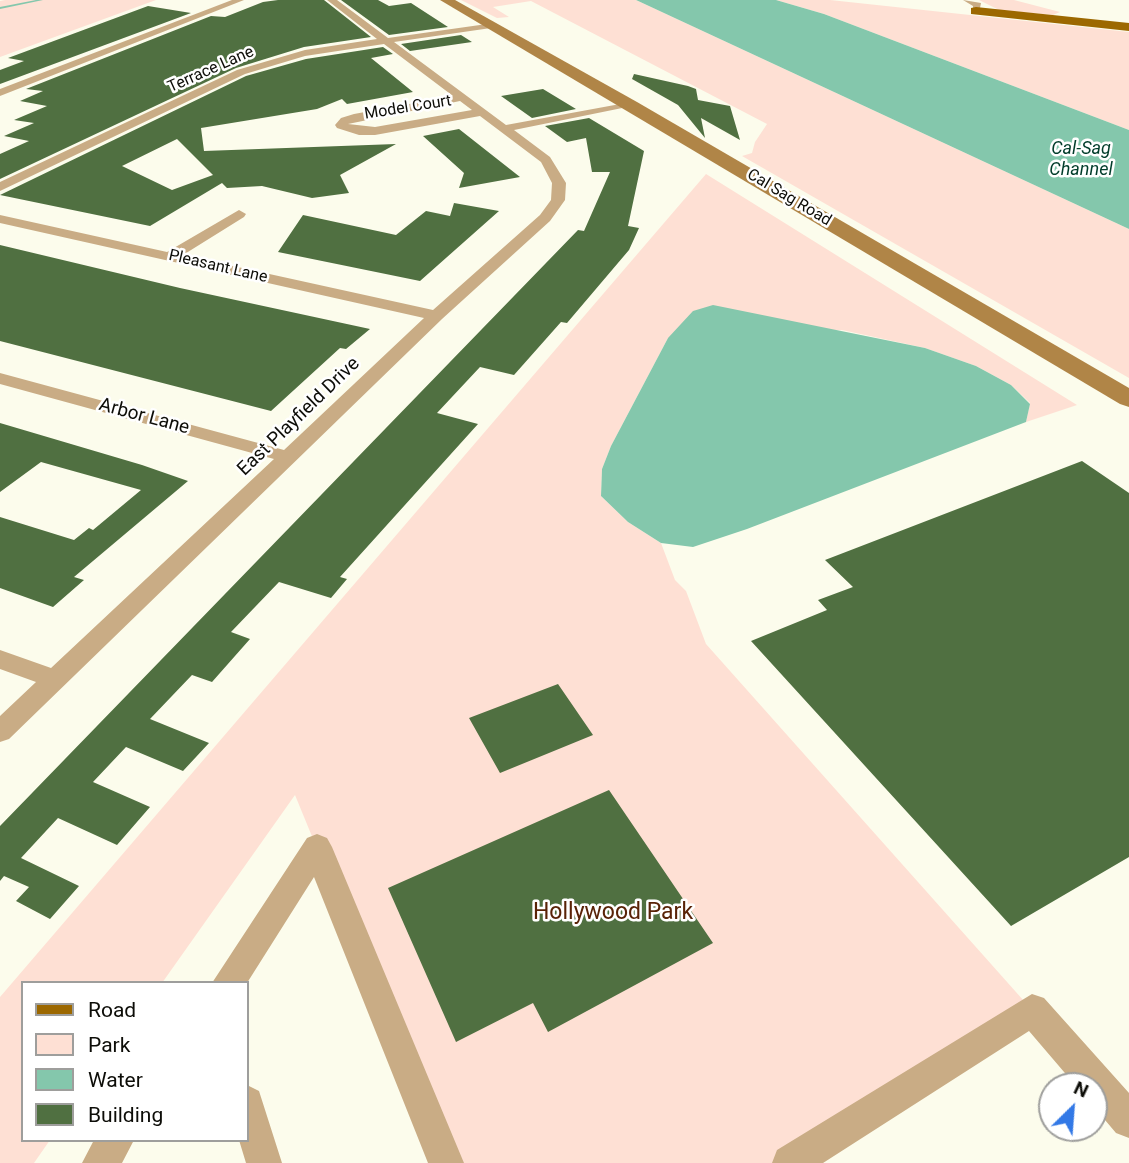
<!DOCTYPE html>
<html>
<head>
<meta charset="utf-8">
<style>
  body { margin:0 }
  #map { position:relative; width:1129px; height:1163px; overflow:hidden; background:#fcfcec; font-family:Roboto,sans-serif }
  canvas { display:block }
  .legend { position:absolute; left:21px; top:981px; width:228px; height:161px; box-sizing:border-box; background:#fff; border:2px solid #9e9e9c; margin:0; padding:9px 12px; list-style:none; font-size:21px; color:#0d0d08 }
  .legend li { display:flex; align-items:center; gap:14px; height:35px }
  .legend b { width:35px; border:2px solid #9e9e9c }
  .north { position:absolute; left:1038px; top:1072px; width:70px; height:70px; box-sizing:border-box; background:#fff; border:2px solid #9e9e9c; border-radius:50%; rotate:25deg; font-size:19px; font-weight:700; line-height:28px; text-align:center; color:#0d0d08 }
  .north::after { content:''; display:block; margin:auto; width:24px; height:32px; background:#3379e6; clip-path:polygon(50% 0,100% 100%,50% 72%,0 100%) }
</style>
</head>
<body>
<div id="map">
<canvas width="1129" height="1163"></canvas>
<ul class="legend">
<li><b style="height:9px;background:#9c6800"></b>Road</li>
<li><b style="height:19px;background:#fee0d4"></b>Park</li>
<li><b style="height:19px;background:#84c7ac"></b>Water</li>
<li><b style="height:19px;background:#507041"></b>Building</li>
</ul>
<div class="north">N</div>
</div>
<script>
const g = document.querySelector('canvas').getContext('2d');
g.lineJoin = 'round';
function fillPath(path, color) {
  g.fillStyle = color;
  g.fill(path, 'evenodd');
}
function shape(rows) {
  const path = new Path2D();
  for (const r of rows) {
    path.moveTo(r[0], r[1]);
    for (let i = 2; i < r.length; i += 2) path.lineTo(r[i], r[i + 1]);
  }
  return path;
}
function write(font, color, halo, rows, align = 'center') {
  g.font = font + ' Roboto,sans-serif';
  g.lineWidth = 5;
  g.setLineDash([]);
  g.textBaseline = 'middle';
  g.strokeStyle = halo;
  g.fillStyle = color;
  for (const [text, x, y, turn = 0] of rows) {
    g.save();
    g.translate(x, y);
    g.rotate((+turn || 0) * Math.PI / 180);
    g.textAlign = isNaN(turn) ? turn : align;
    if (halo) g.strokeText(text, 0, 0);
    g.fillText(text, 0, 0);
    g.restore();
  }
}
fillPath(shape([
  [5,0,156,0,0,57,0,1],
  [461,0,636,0,1129,229,1129,378,742,156,752,153,755,142,767,124,531,1,493,7,509,17,497,18],
  [776,0,830,0,1129,32,1129,130,824,14],
  [979,0,1014,0,1060,12,1053,15,999,10],
  [706,174,1077,405,1026,422,1030,403,1011,385,976,366,925,348,842,330,668,338,611,446,602,469,601,496,628,522,661,543,675,580,686,591,706,644,1032,1010,790,1163,446,1163,295,795,162,983,23,983,23,1140,50,1140,34,1163,0,1163,0,997]
]), '#fee0d4');
fillPath(shape([
  [636,0,776,0,824,14,1129,130,1129,229],
  [713,305,925,348,976,366,1011,385,1030,404,1026,422,747,529,693,547,661,543,628,522,601,496,602,469,611,446,668,338,693,311]
]), '#84c7ac');
fillPath(shape([
  [36,0,43,0,0,9,0,7,36,0]
]), '#84c7ac');
fillPath(shape([
  [278,0,324,0,371,37,304,47,236,68,0,179,0,154,29,141,4,136,34,123,14,120,47,106,20,101,43,91,26,89,211,16,225,17,263,2],
  [341,0,378,0,389,6,411,3,448,27,389,35],
  [148,6,191,13,0,84,0,70,24,61,8,58],
  [461,35,472,42,410,51,401,44],
  [383,47,393,54,371,58,413,92,347,104,342,99,317,109,201,128,204,151,396,144,340,175,349,193,312,198,262,186,227,188,222,183,150,226,0,195,246,76,306,59],
  [177,139,213,175,172,190,122,166],
  [634,74,688,86,696,89,698,100,730,106,740,140,701,118,705,138,678,105,632,79],
  [543,89,576,109,532,118,501,96],
  [589,118,644,151,628,226,639,228,629,250,567,323,561,322,514,375,480,367,437,413,478,424,340,577,347,579,331,598,279,582,231,632,250,639,212,682,192,675,150,719,209,743,183,771,126,747,93,782,150,807,117,845,58,818,21,858,79,886,50,919,16,901,29,887,4,876,0,881,0,826,578,230,584,231,610,172,592,172,586,138,567,142,545,126],
  [459,129,520,177,459,188,464,173,423,136],
  [454,203,499,211,420,281,278,252,303,215,396,235,426,211,450,216],
  [0,245,180,288,370,329,346,349,340,348,271,411,0,341],
  [0,423,142,465,188,481,74,577,84,580,53,607,0,588,0,517,74,540,89,528,93,530,141,490,41,462,0,492],
  [1082,461,1129,493,1129,857,1011,926,751,641,827,610,818,600,853,587,825,560],
  [558,684,593,735,500,773,469,718],
  [609,790,713,943,548,1032,533,1003,456,1042,388,888]
]), '#507041');
fillPath(shape([
  [232,0,244,0,0,96,0,89,232,0],
  [327,0,337,0,388,38,494,23,491,28,394,42,506,125,631,102,637,105,514,130,550,157,566,183,565,200,550,221,442,319,9,739,0,742,0,716,36,682,0,669,0,650,51,668,274,459,0,384,0,373,284,450,424,318,0,223,0,215,167,252,239,210,246,214,244,217,183,255,433,310,540,215,551,200,552,183,541,162,480,116,375,135,359,135,337,128,335,125,341,118,354,114,453,96,384,44,305,56,245,74,0,191,0,182,237,70,305,50,377,39,327,0],
  [460,101,472,110,375,127,348,124,460,101],
  [963,0,981,3,979,13,973,13,973,6,963,0],
  [317,834,327,838,332,847,464,1163,428,1163,314,877,247,983,212,983,307,838,317,834],
  [1032,994,1044,998,1129,1093,1129,1138,1116,1133,1094,1107,1094,1086,1076,1086,1029,1031,823,1163,772,1163,777,1150,1032,994],
  [247,1085,259,1091,282,1163,246,1163,239,1140,247,1140,247,1085],
  [94,1140,134,1140,122,1163,82,1163,94,1140]
]), '#c9ac85');
fillPath(shape([
  [440,0,455,0,637,102,1129,388,1129,407,1120,404,440,0]
]), '#b08547');
fillPath(shape([
  [976,7,1129,23,1129,31,971,14,971,8,976,7]
]), '#9c6800');
write('16px', '#0d0d08', '#fff', [
  ["Terrace Lane",211,70,-24],
  ["Model Court",408,108,-9],
  ["Cal Sag Road",789,198,31],
  ["Pleasant Lane",218,267,13]
]);
write('italic 18px', '#003c2a', '#fff', [
  ["Cal-Sag",1081,149],
  ["Channel",1081,170]
]);
write('19px', '#0d0d08', '#fff', [
  ["Arbor Lane",144,417,15],
  ["East Playfield Drive",299,417,-44]
]);
write('23px', '#592307', '#fff', [
  ["Hollywood Park",613,913]
]);
</script>
</body>
</html>
